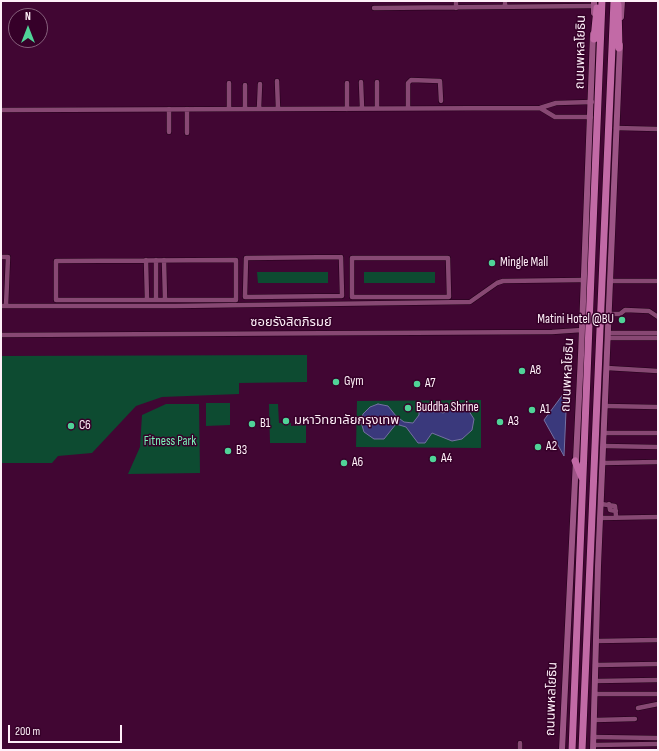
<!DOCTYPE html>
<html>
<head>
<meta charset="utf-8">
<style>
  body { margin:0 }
  #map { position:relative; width:659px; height:751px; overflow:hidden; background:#410633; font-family:"Sofia Sans Condensed",sans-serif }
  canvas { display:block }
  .frame { position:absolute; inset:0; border:2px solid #feeff8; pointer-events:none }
  .north { position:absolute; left:8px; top:8px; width:40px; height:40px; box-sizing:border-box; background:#360029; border:1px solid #86607c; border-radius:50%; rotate:0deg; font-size:11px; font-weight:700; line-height:16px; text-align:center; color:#feeff8 }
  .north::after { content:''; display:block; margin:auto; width:14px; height:18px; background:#50d398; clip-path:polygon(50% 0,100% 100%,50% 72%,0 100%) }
  .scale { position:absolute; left:8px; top:725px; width:114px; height:18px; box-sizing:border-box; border:2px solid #feeff8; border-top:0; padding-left:5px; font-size:12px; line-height:14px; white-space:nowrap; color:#feeff8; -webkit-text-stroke:3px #360029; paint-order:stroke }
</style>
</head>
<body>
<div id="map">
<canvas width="659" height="751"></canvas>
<div class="frame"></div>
<div class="north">N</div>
<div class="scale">200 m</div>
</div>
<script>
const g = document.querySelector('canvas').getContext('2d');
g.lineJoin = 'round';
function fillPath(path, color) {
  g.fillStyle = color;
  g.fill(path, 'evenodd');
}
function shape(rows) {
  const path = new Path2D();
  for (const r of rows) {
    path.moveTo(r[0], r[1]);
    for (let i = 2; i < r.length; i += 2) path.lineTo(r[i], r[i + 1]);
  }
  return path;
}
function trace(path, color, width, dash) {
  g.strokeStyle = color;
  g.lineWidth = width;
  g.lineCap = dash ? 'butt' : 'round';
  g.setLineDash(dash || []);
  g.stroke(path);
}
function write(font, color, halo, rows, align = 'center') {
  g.font = font + ' "Sofia Sans Condensed","Noto Sans Thai",sans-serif';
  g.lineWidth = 3;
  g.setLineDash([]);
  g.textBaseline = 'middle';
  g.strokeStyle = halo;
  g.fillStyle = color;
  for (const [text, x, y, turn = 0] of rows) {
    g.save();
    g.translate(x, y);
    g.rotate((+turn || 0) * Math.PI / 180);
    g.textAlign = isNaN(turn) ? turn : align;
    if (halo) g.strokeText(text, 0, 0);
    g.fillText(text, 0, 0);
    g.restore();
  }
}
fillPath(shape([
  [257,272,328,272,328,283,258,283],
  [364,272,435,272,435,283,364,283],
  [307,355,307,382,239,383,239,394,162,397,136,406,92,453,58,456,52,463,1,463,1,356],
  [481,400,481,448,356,447,357,401],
  [206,403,230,403,230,425,206,426],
  [166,404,199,404,200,473,128,474,140,447,142,415],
  [269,404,278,404,279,423,291,423,291,426,306,425,306,443,270,443]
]), '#0d4b31');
const water = shape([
  [567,389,564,456,544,420,567,389],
  [378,404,388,406,396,416,404,422,413,423,419,415,419,410,423,404,443,413,456,406,467,408,474,419,472,430,462,439,452,441,432,433,425,443,418,443,406,427,396,424,384,439,374,439,364,432,361,422,363,414,370,407,378,404]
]);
fillPath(water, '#3a397c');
trace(water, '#7570a1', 1);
const minor = shape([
  [456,1,456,8],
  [505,1,505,7],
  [374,8,594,6],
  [277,81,278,109],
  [361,82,362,108],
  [377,82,377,108],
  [347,83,347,109],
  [408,108,408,83,411,80,440,81,441,101],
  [540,108,555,117,591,117],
  [187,109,187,133],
  [229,109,229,83],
  [245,109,245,85],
  [259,109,260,84],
  [1,110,540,108,556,103,592,102],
  [616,128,658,129],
  [169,132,169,109],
  [1,257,8,257,6,306],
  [341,257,342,296,245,297,246,258,341,257],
  [352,258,448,258,449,297,352,297,352,258],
  [146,260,147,300],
  [156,260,156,300],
  [164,260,165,300],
  [236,260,236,300,56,300,56,261,236,260],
  [610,281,658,281],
  [1,306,175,306,470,302,497,283,503,281,583,280],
  [609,314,620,314,625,310,649,311,658,317],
  [608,333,658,333],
  [1,335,552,332,582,330],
  [608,338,658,338],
  [607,368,658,371],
  [605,406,658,407],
  [604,433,658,433],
  [604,446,658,447],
  [603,463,658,462],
  [601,504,615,506,616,516],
  [609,504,610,510,616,511],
  [600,518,658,517],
  [596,641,658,640],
  [595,665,658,664],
  [595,681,658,680],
  [595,694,658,694],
  [638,708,658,704],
  [594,720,635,719],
  [593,737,658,738],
  [593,745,658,744],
  [520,750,520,743]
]);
const secondary = shape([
  [594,13,594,1],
  [621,17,622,1],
  [562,750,581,355,593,34],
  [593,750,598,566,620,45]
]);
const trunk = shape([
  [618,5,619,48],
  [594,39,597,8],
  [575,461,582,478],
  [572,750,602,1],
  [582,750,614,1]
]);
trace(minor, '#210018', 5.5);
trace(secondary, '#210018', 7);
trace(trunk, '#210018', 8);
trace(minor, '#874873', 4.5);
trace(secondary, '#9d5586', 6);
trace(trunk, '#c26aa6', 7);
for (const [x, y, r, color] of [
  [492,263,4,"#50d398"],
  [622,320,4,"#50d398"],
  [522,371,4,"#50d398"],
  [336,382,4,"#50d398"],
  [417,384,4,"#50d398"],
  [408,408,4,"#50d398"],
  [532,410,4,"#50d398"],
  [286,421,4,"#50d398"],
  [500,422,4,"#50d398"],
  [252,424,4,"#50d398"],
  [71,426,4,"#50d398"],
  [538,447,4,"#50d398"],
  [228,451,4,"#50d398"],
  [433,459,4,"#50d398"],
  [344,463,4,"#50d398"]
]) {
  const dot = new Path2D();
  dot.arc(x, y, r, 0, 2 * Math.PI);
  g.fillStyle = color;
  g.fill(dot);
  trace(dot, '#360029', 1.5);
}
write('13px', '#feeff8', '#360029', [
  ["ถนนพหลโยธิน",581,52,-89],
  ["ซอยรังสิตภิรมย์",291,323],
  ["ถนนพหลโยธิน",568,375,-87],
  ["ถนนพหลโยธิน",552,699,-88]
]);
write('13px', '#feeff8', '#360029', [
  ["Mingle Mall",500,263],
  ["Matini Hotel @BU",614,320,"right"],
  ["A8",530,371],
  ["Gym",344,382],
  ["A7",425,384],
  ["Buddha Shrine",416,408],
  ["A1",540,410],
  ["มหาวิทยาลัยกรุงเทพ",294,421],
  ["A3",508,422],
  ["B1",260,424],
  ["C6",79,426],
  ["A2",546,447],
  ["B3",236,451],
  ["A4",441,459],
  ["A6",352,463]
], 'left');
write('13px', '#7af4b9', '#360029', [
  ["Fitness Park",170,442]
]);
</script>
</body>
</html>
